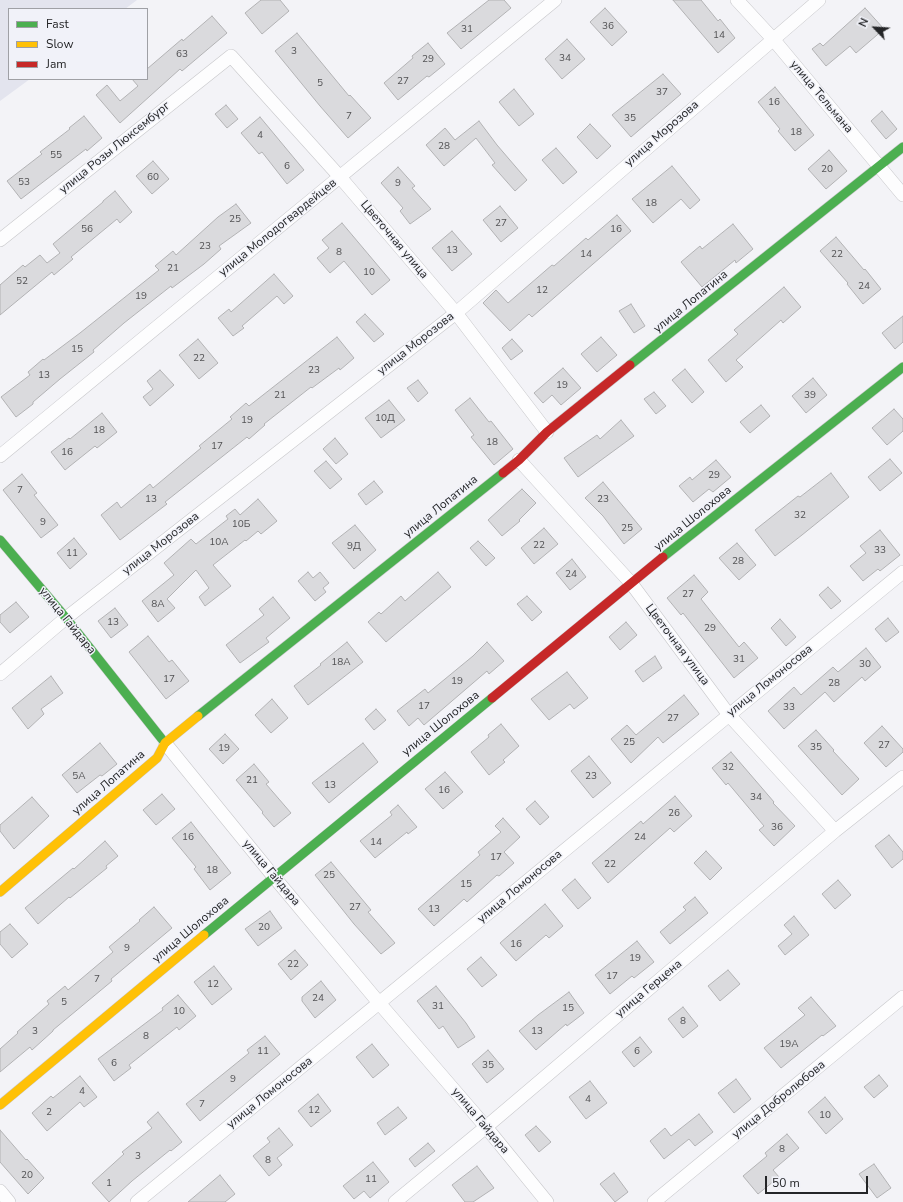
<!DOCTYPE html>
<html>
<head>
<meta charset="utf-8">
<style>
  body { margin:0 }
  #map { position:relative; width:903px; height:1202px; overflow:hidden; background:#f3f3f7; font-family:"Nunito Sans",sans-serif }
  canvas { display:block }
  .legend { position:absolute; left:8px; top:8px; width:140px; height:72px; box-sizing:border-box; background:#f1f2f9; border:1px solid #9fa0a5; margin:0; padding:5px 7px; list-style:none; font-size:12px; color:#242527 }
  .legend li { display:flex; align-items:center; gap:8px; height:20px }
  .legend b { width:20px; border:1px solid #9fa0a5 }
  .north { position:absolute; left:855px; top:8px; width:40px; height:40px; -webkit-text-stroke:3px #f1f2f9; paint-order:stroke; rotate:295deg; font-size:11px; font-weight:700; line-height:16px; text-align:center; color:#242527 }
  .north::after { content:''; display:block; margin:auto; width:14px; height:18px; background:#242527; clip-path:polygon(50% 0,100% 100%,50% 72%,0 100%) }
  .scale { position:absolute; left:765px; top:1176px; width:103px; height:18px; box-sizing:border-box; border:2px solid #242527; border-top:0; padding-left:5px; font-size:12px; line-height:14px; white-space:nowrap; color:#242527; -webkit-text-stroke:3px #f1f2f9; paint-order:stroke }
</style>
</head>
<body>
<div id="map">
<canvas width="903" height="1202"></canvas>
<ul class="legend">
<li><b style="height:5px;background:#4caf50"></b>Fast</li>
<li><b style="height:5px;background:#ffc107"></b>Slow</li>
<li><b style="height:5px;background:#c62828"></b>Jam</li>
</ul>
<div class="north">N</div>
<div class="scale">50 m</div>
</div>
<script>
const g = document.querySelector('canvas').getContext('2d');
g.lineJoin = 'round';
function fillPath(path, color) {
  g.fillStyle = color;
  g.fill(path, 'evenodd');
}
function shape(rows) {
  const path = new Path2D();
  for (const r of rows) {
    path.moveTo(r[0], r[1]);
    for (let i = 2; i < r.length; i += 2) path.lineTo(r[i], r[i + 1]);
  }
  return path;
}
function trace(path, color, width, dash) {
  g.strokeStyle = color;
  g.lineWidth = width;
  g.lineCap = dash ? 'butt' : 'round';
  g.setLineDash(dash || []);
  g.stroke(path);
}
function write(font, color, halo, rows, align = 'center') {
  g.font = font + ' "Nunito Sans",sans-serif';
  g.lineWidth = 3;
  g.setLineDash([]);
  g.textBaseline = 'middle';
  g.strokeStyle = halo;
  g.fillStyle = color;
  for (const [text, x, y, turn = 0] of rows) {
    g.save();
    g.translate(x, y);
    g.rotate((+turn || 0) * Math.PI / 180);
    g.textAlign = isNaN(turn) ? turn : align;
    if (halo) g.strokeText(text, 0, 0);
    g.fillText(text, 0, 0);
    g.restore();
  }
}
fillPath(shape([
  [0,0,137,0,125,9,9,9,9,79,30,79,0,101]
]), '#e3e4ee');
const building = shape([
  [261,0,280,0,289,11,262,34,245,13,261,0],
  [489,0,504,0,511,8,461,49,447,33,489,0],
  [673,0,701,0,718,21,720,19,735,38,718,53,673,0],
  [605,8,627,32,612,46,590,22,605,8],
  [865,8,884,29,856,53,850,46,826,66,812,49,820,43,823,46,865,8],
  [212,16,227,33,182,71,180,69,120,123,96,95,107,85,120,101,138,86,132,79,147,79,147,69,182,39,183,41,212,16],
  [297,33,349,96,350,95,371,118,348,138,320,106,275,51,297,33],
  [567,39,585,59,562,79,545,59,567,39],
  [428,43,445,64,429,77,427,76,398,100,384,83,413,58,412,56,428,43],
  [663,74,681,94,631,137,612,115,663,74],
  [775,87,814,135,795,151,778,131,780,129,758,102,775,87],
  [514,89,534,114,519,126,499,102,514,89],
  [226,105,238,119,227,128,215,114,226,105],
  [882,111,897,129,886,139,871,121,882,111],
  [84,116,102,138,87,151,86,149,21,199,7,181,42,154,40,152,70,129,69,128,84,116],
  [260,117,304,170,287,184,262,152,259,154,241,133,260,117],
  [479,121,497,145,527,180,515,191,492,165,495,163,476,138,444,166,426,145,445,128,455,140,479,121],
  [590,124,611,146,597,159,577,137,590,124],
  [556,148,577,172,563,184,542,160,556,148],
  [829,150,847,171,826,189,808,169,829,150],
  [153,161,169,179,152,194,136,176,153,161],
  [672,166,700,200,690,209,681,199,653,223,632,199,672,166],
  [398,167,415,186,412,188,431,209,410,224,400,211,403,208,381,183,398,167],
  [115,191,132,212,120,223,117,219,71,257,73,259,54,275,52,272,0,315,0,285,23,265,25,267,40,255,47,263,60,253,53,244,103,202,103,201,115,191],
  [236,204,251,223,219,246,221,249,204,264,172,288,171,286,124,323,93,350,94,352,60,379,33,402,33,404,16,417,1,397,30,375,28,372,43,359,44,360,80,333,159,270,155,266,173,251,176,255,218,217,236,204],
  [500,206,518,228,501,242,483,220,500,206],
  [617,215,631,231,532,317,529,314,510,331,483,303,496,290,508,303,552,265,554,266,586,238,588,240,617,215],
  [342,223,390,280,372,295,344,261,330,273,317,258,329,248,322,240,342,223],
  [733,224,753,249,736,263,735,260,702,287,681,262,700,246,702,249,733,224],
  [452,231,472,254,452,271,432,248,452,231],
  [836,237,864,270,865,269,881,289,863,304,847,284,848,283,820,251,836,237],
  [274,274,293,296,284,304,277,296,242,326,244,328,233,336,218,318,229,309,231,312,274,274],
  [784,287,801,307,783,323,781,320,736,360,743,367,726,382,708,360,738,334,734,330,784,287],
  [631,304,645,326,634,333,619,311,631,304],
  [365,314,384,334,374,342,356,322,365,314],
  [903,316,903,342,895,349,882,333,903,316],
  [337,337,354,358,340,370,339,368,312,388,311,387,264,424,265,425,249,439,247,437,165,502,167,504,120,540,101,515,117,502,121,508,150,484,153,488,201,448,199,446,232,419,230,417,246,403,249,406,337,337],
  [601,337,617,355,597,372,581,354,601,337],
  [198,339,218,363,199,379,179,355,198,339],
  [512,339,523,351,511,360,502,348,512,339],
  [563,368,581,388,561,405,552,395,543,403,534,393,563,368],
  [685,369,704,392,692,403,672,380,685,369],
  [160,370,174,385,150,406,143,397,153,389,147,381,160,370],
  [813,378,827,395,806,413,792,396,813,378],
  [418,380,428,393,418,402,407,388,418,380],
  [654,392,666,406,656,414,644,399,654,392],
  [470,398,489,422,491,421,513,449,494,465,471,437,474,435,455,410,470,398],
  [389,400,405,420,381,438,365,418,389,400],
  [761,405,770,416,750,433,740,422,761,405],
  [894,409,903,419,903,431,887,445,872,428,894,409],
  [102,413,117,432,97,448,95,446,65,470,51,452,69,438,70,439,102,413],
  [621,420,634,436,578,477,564,458,597,435,600,439,621,420],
  [335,438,348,454,336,464,323,449,335,438],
  [890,459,902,473,880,491,868,477,890,459],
  [716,460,731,477,713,492,709,489,693,502,679,486,690,477,692,480,716,460],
  [326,461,342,479,330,489,314,471,326,461],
  [831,473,849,497,802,535,775,556,755,530,798,496,800,497,831,473],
  [22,474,37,493,34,495,58,525,41,538,3,490,22,474],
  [374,481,383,492,366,505,358,494,374,481],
  [603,482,642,529,624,544,603,516,585,498,603,482],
  [522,489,536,503,519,520,520,521,502,536,488,520,522,489],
  [258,499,277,521,261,534,258,531,246,541,245,540,213,565,231,586,205,606,199,597,209,588,196,570,167,599,175,608,158,622,142,601,174,575,164,563,191,539,196,544,228,519,226,516,235,509,240,515,258,499],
  [355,525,376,550,354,569,332,543,355,525],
  [544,528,558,544,534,564,521,548,544,528],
  [880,530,900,555,880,571,878,569,863,581,850,566,866,553,860,546,880,530],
  [74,538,87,554,70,569,57,553,74,538],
  [478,541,495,558,486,566,470,548,478,541],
  [737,543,756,565,739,580,719,558,737,543],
  [572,559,586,577,570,590,556,573,572,559],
  [308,572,313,578,320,572,329,583,323,588,326,592,315,601,298,581,308,572],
  [438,572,451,587,386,642,368,622,379,612,381,614,401,596,405,601,438,572],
  [694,575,708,592,701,599,739,647,744,642,758,658,734,678,683,613,681,615,667,598,694,575],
  [828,587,841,601,831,609,819,595,828,587],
  [527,596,542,612,532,621,517,604,527,596],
  [273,597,290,618,266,638,269,642,240,663,226,645,264,615,259,609,273,597],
  [16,602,29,617,10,633,0,622,0,615,16,602],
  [115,608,128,625,111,638,98,621,115,608],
  [888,618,899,632,886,642,875,629,888,618],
  [780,619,796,637,786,646,771,628,780,619],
  [626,622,637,635,620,650,609,637,626,622],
  [148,636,169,662,172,660,189,681,166,699,129,652,148,636],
  [347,642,363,662,308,705,294,686,321,665,320,664,347,642],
  [487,642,504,661,489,674,487,671,424,725,418,718,409,726,397,711,425,689,428,693,473,656,487,642],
  [866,648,881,667,865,681,862,677,834,702,825,692,784,729,768,711,794,687,801,695,833,667,838,672,866,648],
  [655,656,662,668,643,682,635,671,655,656],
  [567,672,588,698,574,709,570,704,549,720,531,699,567,672],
  [51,676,63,693,41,709,44,714,28,729,12,708,51,676],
  [684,695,699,714,663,743,658,737,631,763,611,739,627,725,636,735,684,695],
  [272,699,288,718,271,733,255,715,272,699],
  [376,709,386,720,374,730,365,719,376,709],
  [501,724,519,746,503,760,505,762,489,775,471,752,489,737,488,735,501,724],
  [882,726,903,749,903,752,886,767,864,743,882,726],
  [816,730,834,750,833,751,859,779,842,795,798,746,816,730],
  [225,734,239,749,223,764,209,749,225,734],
  [100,743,117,764,102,776,100,775,77,793,62,775,100,743],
  [363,743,378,762,329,803,312,783,363,743],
  [731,752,774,802,773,803,795,826,774,846,759,830,764,826,728,783,726,785,712,768,731,752],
  [589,756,611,783,593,798,571,771,589,756],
  [254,764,269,782,266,784,291,813,274,827,262,813,263,812,236,780,254,764],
  [445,772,463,792,443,809,425,789,445,772],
  [162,794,175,809,156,825,143,810,162,794],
  [675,796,692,816,674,832,670,828,608,883,592,863,641,821,643,824,675,796],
  [32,797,49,816,14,849,0,831,0,825,32,797],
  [535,801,549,817,540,825,526,809,535,801],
  [398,805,417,827,408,834,407,832,375,858,360,841,392,815,390,812,398,805],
  [503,818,520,837,504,852,514,863,499,876,497,875,467,902,464,899,434,926,418,909,480,855,478,852,501,832,495,826,503,818],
  [191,822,231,873,210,890,194,869,196,867,172,838,191,822],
  [889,835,903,852,903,859,892,868,875,846,889,835],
  [105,841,118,856,106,866,107,868,70,898,69,897,38,924,25,908,73,868,74,869,105,841],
  [706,851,722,868,710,880,694,863,706,851],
  [331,862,371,910,368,912,395,943,381,954,354,924,315,875,331,862],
  [575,879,591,898,578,909,562,890,575,879],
  [838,880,851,895,835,909,822,894,838,880],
  [695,897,708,913,670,944,660,932,686,910,683,907,695,897],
  [545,904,563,926,549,938,546,935,516,961,500,943,545,904],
  [154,907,172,928,111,979,112,981,53,1030,53,1031,32,1050,30,1047,0,1072,0,1049,18,1033,17,1032,49,1004,47,1001,65,986,68,990,113,952,109,947,140,921,139,920,154,907],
  [270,911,282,928,258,946,245,929,270,911],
  [794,916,809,935,785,955,778,946,792,934,784,925,794,916],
  [10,924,28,944,12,958,0,944,0,932,10,924],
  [637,941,654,962,634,978,632,976,610,994,595,975,637,941],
  [295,950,308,965,291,980,278,964,295,950],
  [481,957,497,975,482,987,467,969,481,957],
  [214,966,232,989,212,1005,194,982,214,966],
  [728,970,740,984,720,1001,708,986,728,970],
  [321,981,336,1000,315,1018,302,1001,302,997,321,981],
  [436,986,466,1023,475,1037,458,1048,443,1026,439,1029,417,1001,436,986],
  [569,992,584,1013,567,1026,566,1024,536,1050,519,1031,538,1015,569,992],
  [178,995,196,1016,179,1030,177,1027,129,1065,131,1068,114,1081,98,1059,163,1010,162,1008,178,995],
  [811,997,836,1026,823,1036,822,1035,781,1068,764,1048,805,1015,798,1008,811,997],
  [683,1007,698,1026,683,1038,668,1019,683,1007],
  [265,1036,280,1054,200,1121,186,1104,249,1053,247,1050,265,1036],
  [640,1037,652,1052,634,1067,622,1052,640,1037],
  [372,1044,389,1065,373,1078,356,1057,372,1044],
  [488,1050,504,1069,487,1083,472,1064,488,1050],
  [879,1075,888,1086,874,1098,864,1087,879,1075],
  [80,1076,97,1097,84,1107,80,1102,47,1131,32,1113,51,1096,53,1098,80,1076],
  [736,1079,751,1099,734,1113,718,1093,736,1079],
  [590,1081,607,1103,586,1119,569,1097,590,1081],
  [318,1094,331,1111,311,1127,298,1111,318,1094],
  [825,1097,843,1119,826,1134,808,1112,825,1097],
  [398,1107,407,1118,385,1135,377,1123,398,1107],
  [158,1112,182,1142,171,1151,170,1150,132,1181,109,1202,92,1183,124,1154,122,1152,152,1128,147,1122,158,1112],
  [699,1114,713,1132,695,1146,689,1139,664,1159,650,1141,665,1128,671,1136,699,1114],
  [536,1126,551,1142,539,1152,525,1135,536,1126],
  [279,1128,293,1145,277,1158,282,1165,269,1176,253,1156,270,1142,267,1138,279,1128],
  [0,1130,26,1160,27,1159,44,1178,28,1194,0,1162,0,1130],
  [787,1134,799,1148,773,1170,779,1177,758,1194,743,1176,767,1156,765,1153,787,1134],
  [428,1143,435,1151,415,1167,409,1159,428,1143],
  [373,1162,389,1182,370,1198,364,1191,354,1199,343,1186,373,1162],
  [874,1164,891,1188,877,1198,859,1174,874,1164],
  [477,1166,494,1188,473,1202,465,1202,452,1185,477,1166],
  [614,1173,628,1192,615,1202,600,1184,614,1173],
  [220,1175,235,1194,225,1202,188,1202,220,1175]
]);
fillPath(building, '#dadadd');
trace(building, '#b2b2b4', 1);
const street = shape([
  [737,0,773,39,903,195],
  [0,240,231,56,340,177,456,313,547,432],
  [0,456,555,0],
  [519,460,631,583,729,715,835,831],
  [0,674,66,618,456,313,819,0],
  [165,743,274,877,380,1004,486,1127,547,1202],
  [0,1191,9,1202],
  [137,1202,903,572],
  [395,1202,486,1127,835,831,903,777],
  [654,1202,903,997]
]);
const fast = shape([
  [630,365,903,147],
  [0,540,66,618,165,743],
  [663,557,903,367],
  [198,716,503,473],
  [204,935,492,698]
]);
const slow = shape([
  [0,892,157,758,165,743,198,716],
  [0,1105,204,935]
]);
const jam = shape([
  [503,473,519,460,547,432,630,365],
  [492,698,663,557]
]);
trace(street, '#c7c7ca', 14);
trace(fast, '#c7c7ca', 10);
trace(slow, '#c7c7ca', 10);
trace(jam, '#c7c7ca', 10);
trace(street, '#fdfdfe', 13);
trace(fast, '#4caf50', 9);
trace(slow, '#ffc107', 9);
trace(jam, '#c62828', 9);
write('10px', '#525254', null, [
  ["36",608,27],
  ["31",467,30],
  ["14",719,36],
  ["3",294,52],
  ["63",182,55],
  ["34",565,59],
  ["29",428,60],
  ["27",403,82],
  ["5",320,84],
  ["37",662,93],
  ["16",774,103],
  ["7",349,117],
  ["35",630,119],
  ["18",796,133],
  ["4",260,136],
  ["28",444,147],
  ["55",56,156],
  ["6",287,167],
  ["20",827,170],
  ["60",153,178],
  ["53",24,183],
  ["9",398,184],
  ["18",651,204],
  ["25",235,220],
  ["27",501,224],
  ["56",87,230],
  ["16",616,230],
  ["23",205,247],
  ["13",452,251],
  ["8",339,253],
  ["14",586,255],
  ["22",837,255],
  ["21",173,269],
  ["10",369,273],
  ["52",22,282],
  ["24",864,287],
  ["12",542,291],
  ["19",141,297],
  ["15",77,350],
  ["22",199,359],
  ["23",314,371],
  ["13",44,376],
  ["19",562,386],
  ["21",280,396],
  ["39",810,396],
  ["10Д",385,419],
  ["19",247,421],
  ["18",99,431],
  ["18",492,443],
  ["17",217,447],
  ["16",67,453],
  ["29",714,476],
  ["7",20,491],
  ["13",151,500],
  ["23",603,500],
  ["32",800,516],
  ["9",43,523],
  ["10Б",241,525],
  ["25",627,529],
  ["10А",219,543],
  ["22",539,546],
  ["9Д",354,547],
  ["33",880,551],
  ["11",72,554],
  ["28",738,562],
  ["24",571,575],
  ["27",688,595],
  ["8А",158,605],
  ["13",113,623],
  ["29",710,629],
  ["31",739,660],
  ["18А",341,663],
  ["30",865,665],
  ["17",169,680],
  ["19",457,682],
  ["28",834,684],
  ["17",424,707],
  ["33",789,708],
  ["27",673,719],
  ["25",629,743],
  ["27",884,746],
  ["35",816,748],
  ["19",224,749],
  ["32",728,768],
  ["5А",79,777],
  ["23",591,777],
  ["21",252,781],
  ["13",330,786],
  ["16",444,791],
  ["34",756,798],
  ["26",674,814],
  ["36",777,828],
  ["16",188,838],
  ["24",640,838],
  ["14",376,843],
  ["17",496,858],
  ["22",610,865],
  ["18",212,871],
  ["25",329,876],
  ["15",466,885],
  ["27",355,908],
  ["13",434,910],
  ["20",264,928],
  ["16",516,945],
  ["9",127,949],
  ["19",635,959],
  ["22",293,965],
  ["17",612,977],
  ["7",97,980],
  ["12",213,985],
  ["24",318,999],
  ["5",64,1003],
  ["31",438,1007],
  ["15",568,1009],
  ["10",179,1012],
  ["8",683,1022],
  ["3",35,1032],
  ["13",537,1032],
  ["8",146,1037],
  ["19А",789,1045],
  ["11",263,1052],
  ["6",637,1052],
  ["6",114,1064],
  ["35",488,1066],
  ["9",233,1080],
  ["4",82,1092],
  ["4",588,1100],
  ["7",202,1105],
  ["12",314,1111],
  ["2",49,1113],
  ["10",825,1116],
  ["8",782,1150],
  ["3",138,1157],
  ["8",268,1161],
  ["20",27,1176],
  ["11",371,1180],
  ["1",109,1184]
]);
write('12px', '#242527', '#f1f2f9', [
  ["улица Тельмана",821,97,50],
  ["улица Морозова",662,134,-41],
  ["улица Розы Люксембург",115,148,-39],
  ["улица Молодогвардейцев",278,228,-39],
  ["Цветочная улица",394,240,50],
  ["улица Лопатина",691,302,-39],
  ["улица Морозова",416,344,-38],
  ["улица Лопатина",441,507,-39],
  ["улица Шолохова",693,519,-39],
  ["улица Морозова",161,544,-38],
  ["улица Гайдара",67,621,51],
  ["Цветочная улица",677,645,53],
  ["улица Ломоносова",770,681,-39],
  ["улица Шолохова",441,724,-39],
  ["улица Лопатина",109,783,-41],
  ["улица Гайдара",271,873,50],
  ["улица Ломоносова",520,887,-40],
  ["улица Шолохова",191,930,-40],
  ["улица Герцена",649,989,-40],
  ["улица Ломоносова",270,1093,-39],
  ["улица Добролюбова",779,1100,-39],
  ["улица Гайдара",480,1121,50]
]);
</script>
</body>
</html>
